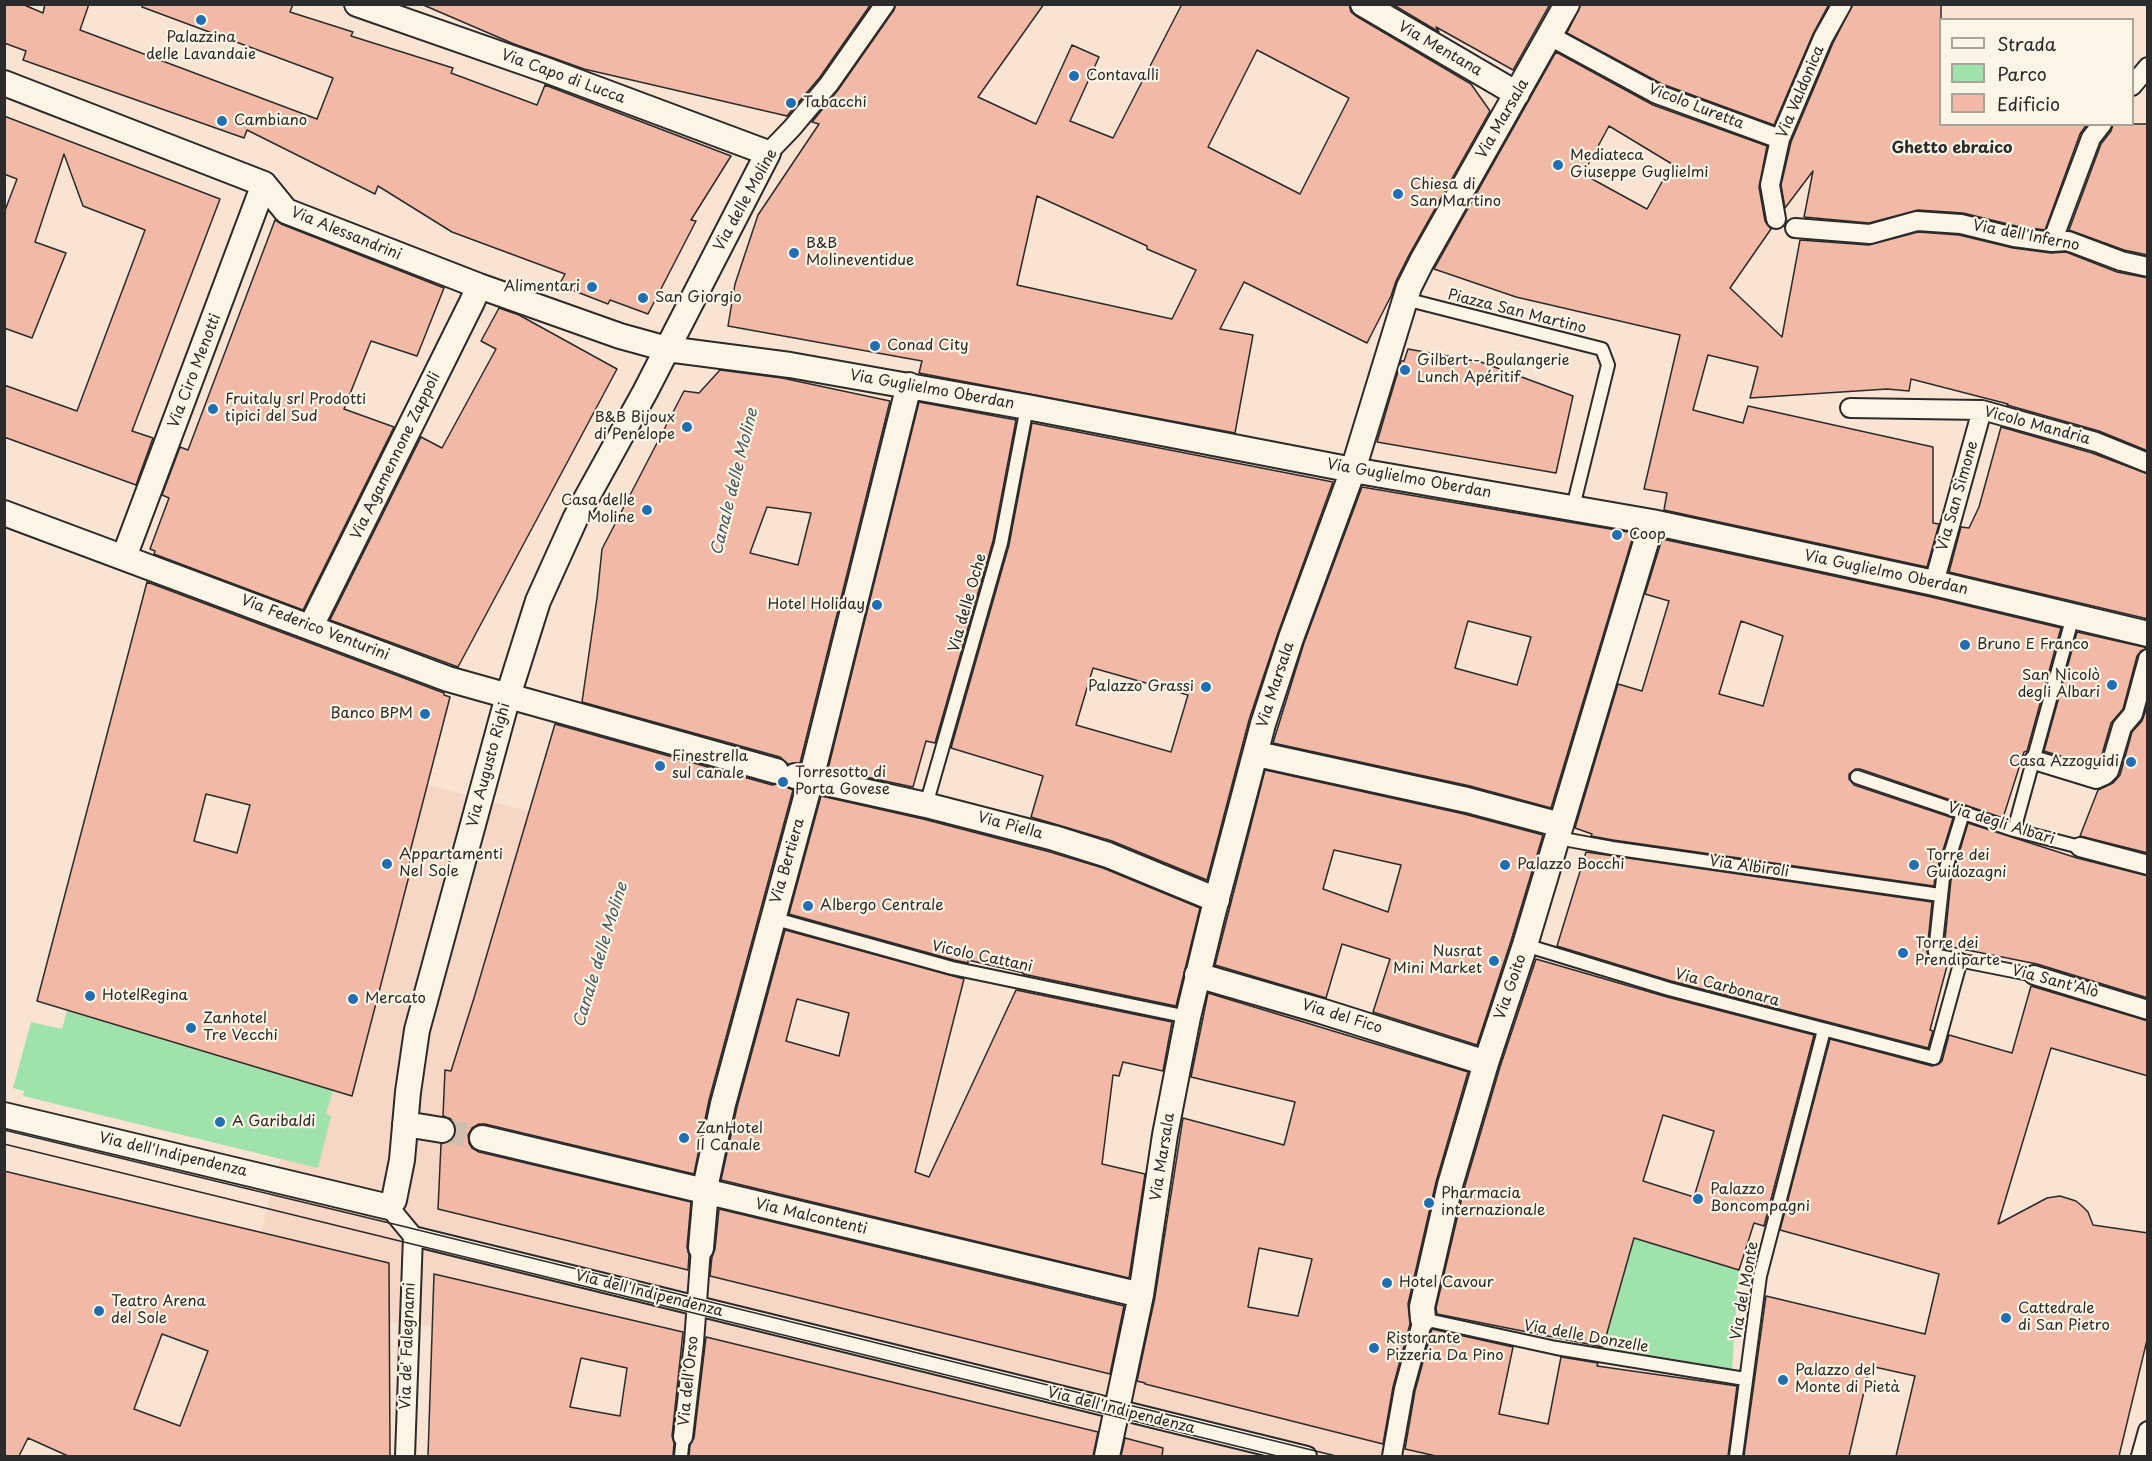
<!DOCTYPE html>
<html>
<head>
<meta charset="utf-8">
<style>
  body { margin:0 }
  #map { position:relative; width:2152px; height:1461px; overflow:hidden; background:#f9e3d2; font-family:"Playpen Sans",sans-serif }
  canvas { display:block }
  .frame { position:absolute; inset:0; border:6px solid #2b2b2b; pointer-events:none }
  .legend { position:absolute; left:1939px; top:18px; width:195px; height:108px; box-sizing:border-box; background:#fcf5e5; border:2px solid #a8a49b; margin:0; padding:8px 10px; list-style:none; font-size:18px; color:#2b2b2b }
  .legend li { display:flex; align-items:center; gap:12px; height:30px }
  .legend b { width:30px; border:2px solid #a8a49b }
</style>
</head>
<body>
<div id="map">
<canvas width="2152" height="1461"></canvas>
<div class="frame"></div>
<ul class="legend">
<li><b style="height:8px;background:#fcf5e5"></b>Strada</li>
<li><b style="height:16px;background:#a0e2ac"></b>Parco</li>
<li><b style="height:16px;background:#f1b9a6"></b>Edificio</li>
</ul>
</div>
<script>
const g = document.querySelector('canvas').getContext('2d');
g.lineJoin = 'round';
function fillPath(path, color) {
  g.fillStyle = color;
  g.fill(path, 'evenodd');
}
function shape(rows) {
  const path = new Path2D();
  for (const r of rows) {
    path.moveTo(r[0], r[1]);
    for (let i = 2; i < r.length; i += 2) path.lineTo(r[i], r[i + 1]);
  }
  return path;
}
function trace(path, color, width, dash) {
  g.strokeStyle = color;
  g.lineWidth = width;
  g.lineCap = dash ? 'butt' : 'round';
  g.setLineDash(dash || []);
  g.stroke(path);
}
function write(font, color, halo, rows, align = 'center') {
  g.font = font + ' "Playpen Sans",sans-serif';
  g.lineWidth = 4.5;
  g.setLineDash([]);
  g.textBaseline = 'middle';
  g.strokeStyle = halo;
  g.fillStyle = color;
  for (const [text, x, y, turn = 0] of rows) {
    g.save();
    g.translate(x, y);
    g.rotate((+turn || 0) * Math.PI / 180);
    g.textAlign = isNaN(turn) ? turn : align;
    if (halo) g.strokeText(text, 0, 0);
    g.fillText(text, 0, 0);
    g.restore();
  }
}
fillPath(shape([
  [404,779,556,818,468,1164,650,1209,671,1121,765,1149,754,1233,1205,1347,1310,1379,1637,1456,1042,1456,881,1408,501,1332,362,1320,252,1268,304,1066]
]), '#f7d6c5');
fillPath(shape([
  [67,1011,333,1091,326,1114,331,1116,318,1168,23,1096,24,1091,13,1088,31,1022,62,1029],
  [1598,1227,1739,1270,1732,1369,1603,1347,1625,1268]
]), '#a0e2ac');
const building = shape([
  [4,4,22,4,43,13,45,4,89,4,80,30,317,119,333,78,142,7,142,4,293,4,290,12,353,32,351,36,453,68,451,73,537,105,545,85,731,156,691,220,696,221,648,314,610,300,608,304,559,285,565,274,452,232,378,186,375,194,247,130,244,138,23,60,26,51,4,43,4,4],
  [421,4,871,4,820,77,787,116,584,69,514,44,421,4],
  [896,4,1044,4,978,97,1036,124,1072,45,1099,57,1070,121,1113,138,1182,4,1349,4,1351,12,1356,16,1471,84,1490,111,1409,255,1396,281,1391,296,1367,343,1244,282,1220,329,1253,335,1235,433,919,373,922,361,728,326,735,284,758,215,819,124,812,122,838,90,894,10,896,4],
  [1257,50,1349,98,1300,194,1208,147,1257,50],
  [1037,196,1147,246,1147,249,1196,270,1172,319,1017,285,1037,196],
  [1392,4,1550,4,1513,70,1436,27,1439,32,1392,4],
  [1581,4,1829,4,1813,34,1774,125,1662,84,1567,33,1581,4],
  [1853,4,1941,4,1941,124,2087,124,2080,134,2045,230,2016,226,1963,213,1918,210,1869,223,1804,217,1813,171,1785,208,1781,185,1791,142,1833,43,1853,4],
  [1556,52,1653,105,1767,146,1759,187,1765,221,1771,229,1730,288,1782,337,1800,240,1869,245,1918,232,1959,235,2013,248,2051,253,2066,252,2117,272,2148,278,2148,451,2099,431,2007,405,2008,404,1911,379,1909,391,1887,389,1750,398,1758,367,1708,355,1693,410,1743,423,1748,406,1933,447,1933,523,1939,524,1927,567,1664,510,1667,493,1644,489,1680,335,1516,297,1434,269,1556,52],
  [1609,126,1672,164,1647,209,1583,174,1609,126],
  [4,116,220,199,132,431,153,438,136,485,4,437,4,385,77,411,145,230,83,206,64,154,35,242,66,253,32,338,4,328,4,213,17,179,4,174,4,116],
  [2113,124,2148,124,2148,255,2124,250,2069,230,2101,144,2111,131,2113,124],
  [275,220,281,224,444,288,417,356,371,341,344,409,394,427,303,610,154,554,155,551,150,549,169,498,162,495,180,447,188,450,275,220],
  [499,308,519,315,617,369,458,667,330,620,421,437,442,448,496,349,481,341,499,308],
  [1408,349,1481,362,1573,396,1556,473,1377,442,1401,361,1404,361,1408,349],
  [720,370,782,378,890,401,800,763,788,764,780,757,582,702,597,598,602,549,684,391,699,393,720,370],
  [767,507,811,513,798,565,750,553,767,507],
  [919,402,1016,420,993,541,935,743,926,741,913,787,828,769,919,402],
  [1032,423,1333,482,1278,633,1249,720,1207,880,1112,841,1031,817,1043,776,951,748,1009,545,1032,423],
  [1093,668,1188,695,1171,752,1076,725,1093,668],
  [2001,427,2092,453,2148,474,2148,619,1949,572,1961,527,1969,528,1979,507,2001,427],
  [1362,487,1634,533,1551,808,1470,786,1273,743,1304,643,1362,487],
  [1468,621,1531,637,1517,685,1455,668,1468,621],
  [1662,539,1931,597,2061,628,2027,751,2024,752,2003,818,1860,769,1855,769,1849,774,1849,779,1854,785,1953,818,1935,876,1934,886,1613,840,1591,836,1592,834,1575,828,1618,684,1642,691,1669,601,1645,594,1662,539],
  [1741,621,1783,636,1763,706,1719,694,1741,621],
  [147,582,444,693,444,695,450,697,411,848,409,876,352,1096,37,1001,147,582],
  [206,794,250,805,237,853,194,841,206,794],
  [2077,632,2148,648,2141,651,2137,656,2123,709,2111,723,2099,765,2095,767,2044,751,2077,632],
  [2148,704,2148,853,2080,836,2098,790,2113,783,2120,775,2132,732,2142,721,2148,704],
  [555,724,772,785,783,783,786,787,793,790,709,1100,694,1174,485,1124,479,1124,472,1128,468,1135,469,1143,472,1148,479,1152,691,1202,687,1247,689,1255,688,1270,438,1209,441,1144,453,1139,456,1132,455,1126,451,1119,443,1116,445,1070,451,1071,474,998,555,724],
  [1265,770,1464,814,1543,835,1511,941,1477,1045,1373,1012,1390,959,1342,944,1326,998,1215,965,1265,770],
  [1334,850,1401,865,1388,912,1323,889,1334,850],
  [821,796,923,819,1050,852,1103,868,1200,908,1176,1006,1023,974,1024,973,968,960,968,963,954,960,789,914,821,796],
  [1968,823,2077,858,2148,876,2148,998,2037,964,1952,947,1951,950,1944,949,1951,880,1968,823],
  [1586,852,1932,902,1927,952,1932,962,1947,966,1930,1030,1933,1031,1928,1048,1671,981,1557,946,1586,852],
  [785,930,964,979,915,1172,929,1177,1016,990,1172,1022,1163,1071,1123,1062,1119,1076,1113,1075,1102,1164,1145,1174,1129,1278,721,1180,737,1107,785,930],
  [797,999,849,1013,839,1056,786,1041,797,999],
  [1536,959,1667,997,1814,1035,1764,1226,1754,1223,1739,1270,1634,1238,1603,1347,1437,1314,1436,1308,1464,1189,1500,1067,1536,959],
  [1663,1115,1714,1131,1694,1197,1643,1181,1663,1115],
  [2031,986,2148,1021,2148,1076,2051,1048,1998,1224,2047,1198,2060,1196,2076,1201,2082,1206,2088,1212,2093,1225,2148,1233,2148,1336,2119,1456,1896,1456,1915,1376,1870,1366,1849,1456,1744,1456,1766,1296,1925,1334,1939,1274,1780,1230,1830,1039,1932,1066,1939,1064,1942,1061,1949,1035,2012,1053,2031,986],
  [1208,993,1468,1072,1436,1182,1408,1304,1410,1324,1393,1387,1383,1444,1145,1384,1145,1383,1137,1381,1155,1297,1183,1118,1284,1145,1295,1102,1191,1077,1208,993],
  [1259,1248,1312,1259,1298,1316,1248,1307,1259,1248],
  [4,1171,389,1263,390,1456,68,1456,28,1438,19,1456,4,1456,4,1171],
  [162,1334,208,1351,180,1426,134,1409,162,1334],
  [719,1209,1124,1306,1110,1374,710,1276,712,1257,715,1249,719,1209],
  [434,1274,683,1332,672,1436,674,1443,673,1456,428,1456,434,1274],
  [581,1358,627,1368,620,1416,570,1407,581,1358],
  [1432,1329,1513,1347,1499,1414,1548,1424,1561,1357,1598,1363,1597,1366,1737,1386,1728,1456,1436,1456,1405,1449,1415,1391,1432,1329],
  [706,1337,1098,1432,1093,1456,689,1456,690,1445,694,1438,706,1337],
  [1125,1438,1163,1448,1162,1456,1121,1456,1125,1438]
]);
fillPath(building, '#f1b9a6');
trace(building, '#2b2b2b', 1.5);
trace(shape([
  [442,1130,482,1138]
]), '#d0beb1', 24, [24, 12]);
const service = shape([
  [1405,299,1602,349,1608,365,1573,507],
  [1857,777,2014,830,2080,847],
  [926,805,1001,543,1027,407],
  [1963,813,1943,878,1935,952,1938,956,2034,975],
  [2014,830,2073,616],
  [1558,838,1612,848,1940,895],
  [772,918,952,968,1188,1017],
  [1525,945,1669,989,1934,1058,1961,960],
  [1423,1319,1556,1348,1745,1379],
  [681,1456,683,1437],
  [1736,1456,1760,1276,1824,1030]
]);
const pedestrian = shape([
  [1550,36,1657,94,1780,139],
  [2132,86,2148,67],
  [768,153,792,128,829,84,885,4],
  [1776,219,1770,185,1780,139,1823,38,1842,4],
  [1795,228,1870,234,1917,221,1961,224,2014,237,2052,242,2068,241,2121,261,2148,267],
  [2052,242,2091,138,2102,124],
  [1850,408,1982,410,2096,442,2148,463],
  [1934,583,1982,410],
  [2034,760,2096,779,2105,775,2109,771,2122,727,2133,714,2148,659],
  [2080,847,2148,865],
  [2034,975,2148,1010],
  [389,1207,413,1236,1307,1456],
  [683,1437,694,1342,701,1248],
  [405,1456,413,1236],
  [1392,1456,1404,1389,1423,1319],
  [2141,1456,2148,1431]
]);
const minor = shape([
  [1363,4,1517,94],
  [4,83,264,184,286,211,479,286,620,336,667,349,790,365,1027,407,1353,470,1652,522,1934,583,2148,634],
  [4,513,448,679,776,771],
  [124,557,264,184],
  [311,626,472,302,479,286],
  [1257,754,1467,800,1561,825],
  [795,776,926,805,1054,838,1108,855,1217,900],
  [1197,975,1321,1011,1486,1063],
  [4,1115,389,1207,394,1200,402,1160,408,1092,417,1030,508,696,538,601,576,517,645,392,768,153,546,70,357,4],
  [405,1124,442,1130],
  [482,1138,1141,1295],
  [701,1248,707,1179,723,1104,811,779,909,385],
  [1423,1319,1422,1307,1450,1185,1486,1063,1525,945,1652,522],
  [1107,1456,1141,1295,1165,1135,1188,1017,1212,917,1263,724,1291,638,1353,470,1409,287,1422,261,1567,4]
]);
trace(service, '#2b2b2b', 16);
trace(pedestrian, '#2b2b2b', 22);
trace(minor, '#2b2b2b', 28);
trace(service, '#fcf5e5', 12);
trace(pedestrian, '#fcf5e5', 18);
trace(minor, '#fcf5e5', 24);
trace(shape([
  [4,1130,406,1227,1336,1456],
  [4,1144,1277,1456]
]), '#2b2b2b', 1.5);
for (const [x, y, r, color] of [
  [201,20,6,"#1f6fb2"],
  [1074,76,6,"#1f6fb2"],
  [791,103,6,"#1f6fb2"],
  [222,121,6,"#1f6fb2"],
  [1558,165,6,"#1f6fb2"],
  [1398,194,6,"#1f6fb2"],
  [794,253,6,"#1f6fb2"],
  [592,287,6,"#1f6fb2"],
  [643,298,6,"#1f6fb2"],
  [875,346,6,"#1f6fb2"],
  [1405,370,6,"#1f6fb2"],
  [213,409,6,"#1f6fb2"],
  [687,427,6,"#1f6fb2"],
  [647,510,6,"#1f6fb2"],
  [1617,535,6,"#1f6fb2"],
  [877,605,6,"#1f6fb2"],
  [1965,645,6,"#1f6fb2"],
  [2112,685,6,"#1f6fb2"],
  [1206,687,6,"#1f6fb2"],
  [425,714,6,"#1f6fb2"],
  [2131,762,6,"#1f6fb2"],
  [660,766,6,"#1f6fb2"],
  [783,782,6,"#1f6fb2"],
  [387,864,6,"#1f6fb2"],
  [1505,865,6,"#1f6fb2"],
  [1914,865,6,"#1f6fb2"],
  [808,906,6,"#1f6fb2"],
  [1903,953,6,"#1f6fb2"],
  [1494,961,6,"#1f6fb2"],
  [90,996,6,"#1f6fb2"],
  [353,999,6,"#1f6fb2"],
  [191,1028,6,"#1f6fb2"],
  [220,1122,6,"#1f6fb2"],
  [684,1138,6,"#1f6fb2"],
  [1698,1199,6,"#1f6fb2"],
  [1429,1203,6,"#1f6fb2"],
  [1387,1283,6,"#1f6fb2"],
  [99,1311,6,"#1f6fb2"],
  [2006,1318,6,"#1f6fb2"],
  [1374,1348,6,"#1f6fb2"],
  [1783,1380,6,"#1f6fb2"]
]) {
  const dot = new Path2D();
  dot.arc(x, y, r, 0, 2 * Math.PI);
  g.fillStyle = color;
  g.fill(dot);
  trace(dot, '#fcf5e5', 2);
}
write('15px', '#2b2b2b', '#fcf5e5', [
  ["Palazzina",201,38,"center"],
  ["delle Lavandaie",201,55,"center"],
  ["Contavalli",1086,76],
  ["Tabacchi",803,103],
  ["Cambiano",234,121],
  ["Mediateca",1570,156],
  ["Giuseppe Guglielmi",1570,173],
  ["Chiesa di",1410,185],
  ["San Martino",1410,202],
  ["B&B",806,244],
  ["Molineventidue",806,261],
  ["Alimentari",580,287,"right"],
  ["San Giorgio",655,298],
  ["Conad City",887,346],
  ["Gilbert - Boulangerie",1417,361],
  ["Lunch Apéritif",1417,378],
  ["Fruitaly srl Prodotti",225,400],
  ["tipici del Sud",225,417],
  ["B&B Bijoux",675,418,"right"],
  ["di Penelope",675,435,"right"],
  ["Casa delle",635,501,"right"],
  ["Moline",635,518,"right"],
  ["Coop",1629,535],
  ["Hotel Holiday",865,605,"right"],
  ["Bruno E Franco",1977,645],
  ["San Nicolò",2100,676,"right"],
  ["degli Albari",2100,693,"right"],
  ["Palazzo Grassi",1194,687,"right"],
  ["Banco BPM",413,714,"right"],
  ["Finestrella",672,757],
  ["sul canale",672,774],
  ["Casa Azzoguidi",2119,762,"right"],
  ["Torresotto di",795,773],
  ["Porta Govese",795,790],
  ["Appartamenti",399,855],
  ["Nel Sole",399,872],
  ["Torre dei",1926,856],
  ["Guidozagni",1926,873],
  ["Palazzo Bocchi",1517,865],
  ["Albergo Centrale",820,906],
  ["Torre dei",1915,944],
  ["Prendiparte",1915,961],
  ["Nusrat",1482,952,"right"],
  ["Mini Market",1482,969,"right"],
  ["HotelRegina",102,996],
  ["Mercato",365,999],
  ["Zanhotel",203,1019],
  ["Tre Vecchi",203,1036],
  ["A Garibaldi",232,1122],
  ["ZanHotel",696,1129],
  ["Il Canale",696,1146],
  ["Palazzo",1710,1190],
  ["Boncompagni",1710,1207],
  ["Pharmacia",1441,1194],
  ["internazionale",1441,1211],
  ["Hotel Cavour",1399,1283],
  ["Teatro Arena",111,1302],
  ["del Sole",111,1319],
  ["Cattedrale",2018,1309],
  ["di San Pietro",2018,1326],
  ["Ristorante",1386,1339],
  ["Pizzeria Da Pino",1386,1356],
  ["Palazzo del",1795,1371],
  ["Monte di Pietà",1795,1388]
], 'left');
write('15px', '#2b2b2b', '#fcf5e5', [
  ["Via Mentana",1440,49,30],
  ["Via Capo di Lucca",563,77,20],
  ["Via Valdonica",1801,92,-67],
  ["Vicolo Luretta",1696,107,21],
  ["Via Marsala",1503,119,-60],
  ["Via delle Moline",746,200,-61],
  ["Via Alessandrini",346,234,22],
  ["Via dell'Inferno",2026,236,11],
  ["Piazza San Martino",1517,312,14],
  ["Via Ciro Menotti",195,371,-69],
  ["Via Guglielmo Oberdan",932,390,10],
  ["Vicolo Mandria",2037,426,15],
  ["Via Agamennone Zappoli",396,456,-64],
  ["Via Guglielmo Oberdan",1409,479,10],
  ["Via San Simone",1958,496,-74],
  ["Via Guglielmo Oberdan",1886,573,12],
  ["Via delle Oche",968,603,-74],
  ["Via Federico Venturini",315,628,21],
  ["Via Marsala",1276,685,-72],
  ["Via Augusto Righi",489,765,-75],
  ["Via degli Albari",2001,824,17],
  ["Via Piella",1010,826,15],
  ["Via Bertiera",788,861,-74],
  ["Via Albiroli",1749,867,8],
  ["Vicolo Cattani",982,957,12],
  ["Via Sant'Alò",2055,982,15],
  ["Via Goito",1511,987,-71],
  ["Via Carbonara",1727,988,15],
  ["Via del Fico",1342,1017,17],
  ["Via dell'Indipendenza",173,1155,13],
  ["Via Marsala",1163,1157,-81],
  ["Via Malcontenti",811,1217,13],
  ["Via del Monte",1745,1291,-80],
  ["Via dell'Indipendenza",649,1294,14],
  ["Via delle Donzelle",1586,1337,10],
  ["Via de' Falegnami",408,1346,-88],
  ["Via dell'Orso",689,1381,-84],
  ["Via dell'Indipendenza",1121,1411,14]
]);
write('bold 16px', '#2b2b2b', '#fcf5e5', [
  ["Ghetto ebraico",1952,149]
]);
write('italic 16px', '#46565e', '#fcf5e5', [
  ["Canale delle Moline",735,482,-76],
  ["Canale delle Moline",601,955,-73]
]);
</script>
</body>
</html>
